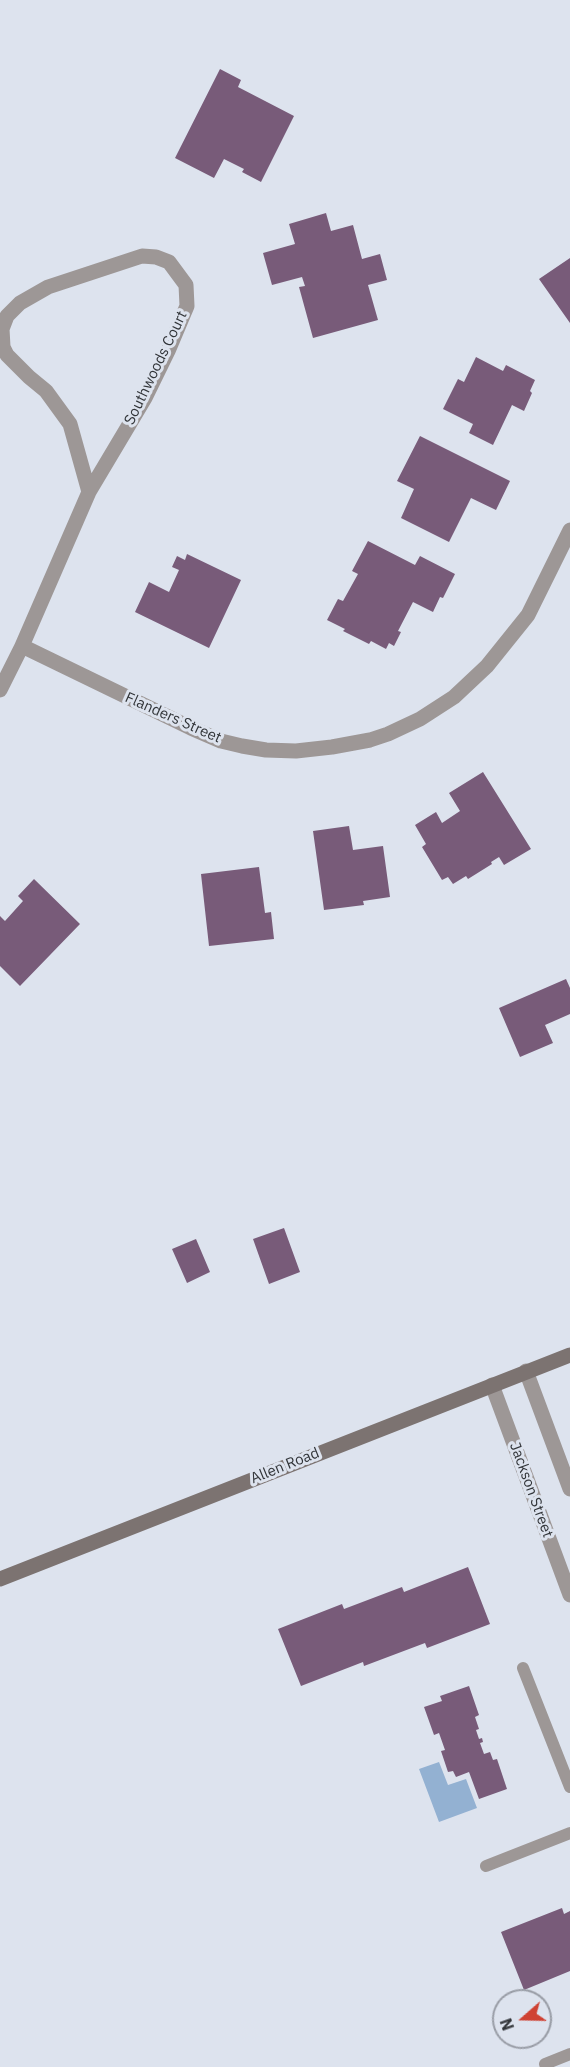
<!DOCTYPE html>
<html>
<head>
<meta charset="utf-8">
<style>
  body { margin:0 }
  #map { position:relative; width:570px; height:2067px; overflow:hidden; background:#dde3ee; font-family:"IBM Plex Sans",sans-serif }
  canvas { display:block }
  .north { position:absolute; left:492px; top:1989px; width:60px; height:60px; box-sizing:border-box; background:#dde3ee; border:2px solid #999da6; border-radius:50%; rotate:250deg; font-size:16px; font-weight:700; line-height:24px; text-align:center; color:#323539 }
  .north::after { content:''; display:block; margin:auto; width:21px; height:27px; background:#cf4233; clip-path:polygon(50% 0,100% 100%,50% 72%,0 100%) }
</style>
</head>
<body>
<div id="map">
<canvas width="570" height="2067"></canvas>
<div class="north">N</div>
</div>
<script>
const g = document.querySelector('canvas').getContext('2d');
g.lineJoin = 'round';
function fillPath(path, color) {
  g.fillStyle = color;
  g.fill(path, 'evenodd');
}
function shape(rows) {
  const path = new Path2D();
  for (const r of rows) {
    path.moveTo(r[0], r[1]);
    for (let i = 2; i < r.length; i += 2) path.lineTo(r[i], r[i + 1]);
  }
  return path;
}
function trace(path, color, width, dash) {
  g.strokeStyle = color;
  g.lineWidth = width;
  g.lineCap = dash ? 'butt' : 'round';
  g.setLineDash(dash || []);
  g.stroke(path);
}
function write(font, color, halo, rows, align = 'center') {
  g.font = font + ' "IBM Plex Sans",sans-serif';
  g.lineWidth = 6;
  g.setLineDash([]);
  g.textBaseline = 'middle';
  g.strokeStyle = halo;
  g.fillStyle = color;
  for (const [text, x, y, turn = 0] of rows) {
    g.save();
    g.translate(x, y);
    g.rotate((+turn || 0) * Math.PI / 180);
    g.textAlign = isNaN(turn) ? turn : align;
    if (halo) g.strokeText(text, 0, 0);
    g.fillText(text, 0, 0);
    g.restore();
  }
}
fillPath(shape([
  [439,1762,448,1785,466,1779,477,1808,439,1822,419,1769]
]), '#93b1d2');
fillPath(shape([
  [220,69,241,80,238,87,294,116,261,182,242,172,244,169,224,159,214,178,175,158],
  [326,213,331,231,353,225,362,259,380,254,387,280,368,285,378,320,313,338,299,287,305,286,302,277,272,285,263,253,295,244,289,224],
  [570,258,570,323,539,279],
  [476,357,503,371,506,365,535,380,530,391,532,393,524,411,512,405,493,445,469,433,473,424,443,409,458,379,464,382],
  [420,436,510,481,496,510,471,498,449,542,401,518,414,489,397,481],
  [368,541,415,565,420,556,455,574,443,598,440,597,433,612,413,602,398,631,401,632,394,646,389,643,386,649,371,641,369,644,343,631,345,629,327,620,338,599,343,601,358,574,352,571],
  [187,554,241,580,209,648,135,612,149,582,169,592,179,570,172,567,177,556,185,560],
  [483,772,531,849,504,865,499,857,491,862,492,864,468,879,466,876,453,884,448,877,442,880,422,847,426,844,415,825,436,812,442,823,460,811,449,793],
  [349,826,353,850,383,846,390,897,363,901,364,905,324,910,313,831],
  [259,867,265,913,271,912,274,939,209,946,201,874],
  [34,879,80,924,20,986,0,966,0,916,5,921,23,901,18,896],
  [566,979,570,988,570,1014,545,1025,553,1043,520,1057,499,1008],
  [284,1228,300,1272,269,1284,253,1239],
  [196,1239,210,1272,187,1283,172,1249],
  [468,1567,490,1624,427,1648,425,1643,364,1666,363,1662,301,1686,278,1629,342,1604,344,1609,402,1587,404,1592],
  [469,1686,479,1715,475,1717,479,1729,476,1730,479,1739,482,1738,483,1742,480,1743,484,1754,490,1752,493,1760,497,1759,507,1789,479,1799,469,1772,456,1777,453,1771,448,1772,441,1751,445,1750,439,1733,434,1735,424,1707,442,1701,440,1696],
  [562,1908,564,1914,570,1911,570,1971,524,1990,501,1932]
]), '#785b79');
trace(shape([
  [523,1668,570,1787],
  [486,1866,570,1833],
  [545,2064,570,2054]
]), '#9d9796', 12);
trace(shape([
  [22,646,89,492,145,398,168,351,187,306,186,285,169,262,156,257,142,256,48,287,20,303,7,316,2,329,3,347,7,355,29,377,46,391,70,424,89,492],
  [0,690,22,646,191,728,221,741,242,746,266,750,296,751,332,747,370,740,388,734,420,719,454,697,487,666,528,615,570,530],
  [526,1371,570,1489],
  [492,1385,570,1595]
]), '#9d9796', 15);
trace(shape([
  [0,1579,570,1355]
]), '#7c7371', 15);
write('15px', '#323539', '#dde3ee', [
  ["Southwoods Court",156,368,-64],
  ["Flanders Street",173,718,24],
  ["Allen Road",285,1466,-22],
  ["Jackson Street",531,1490,70]
]);
</script>
</body>
</html>
